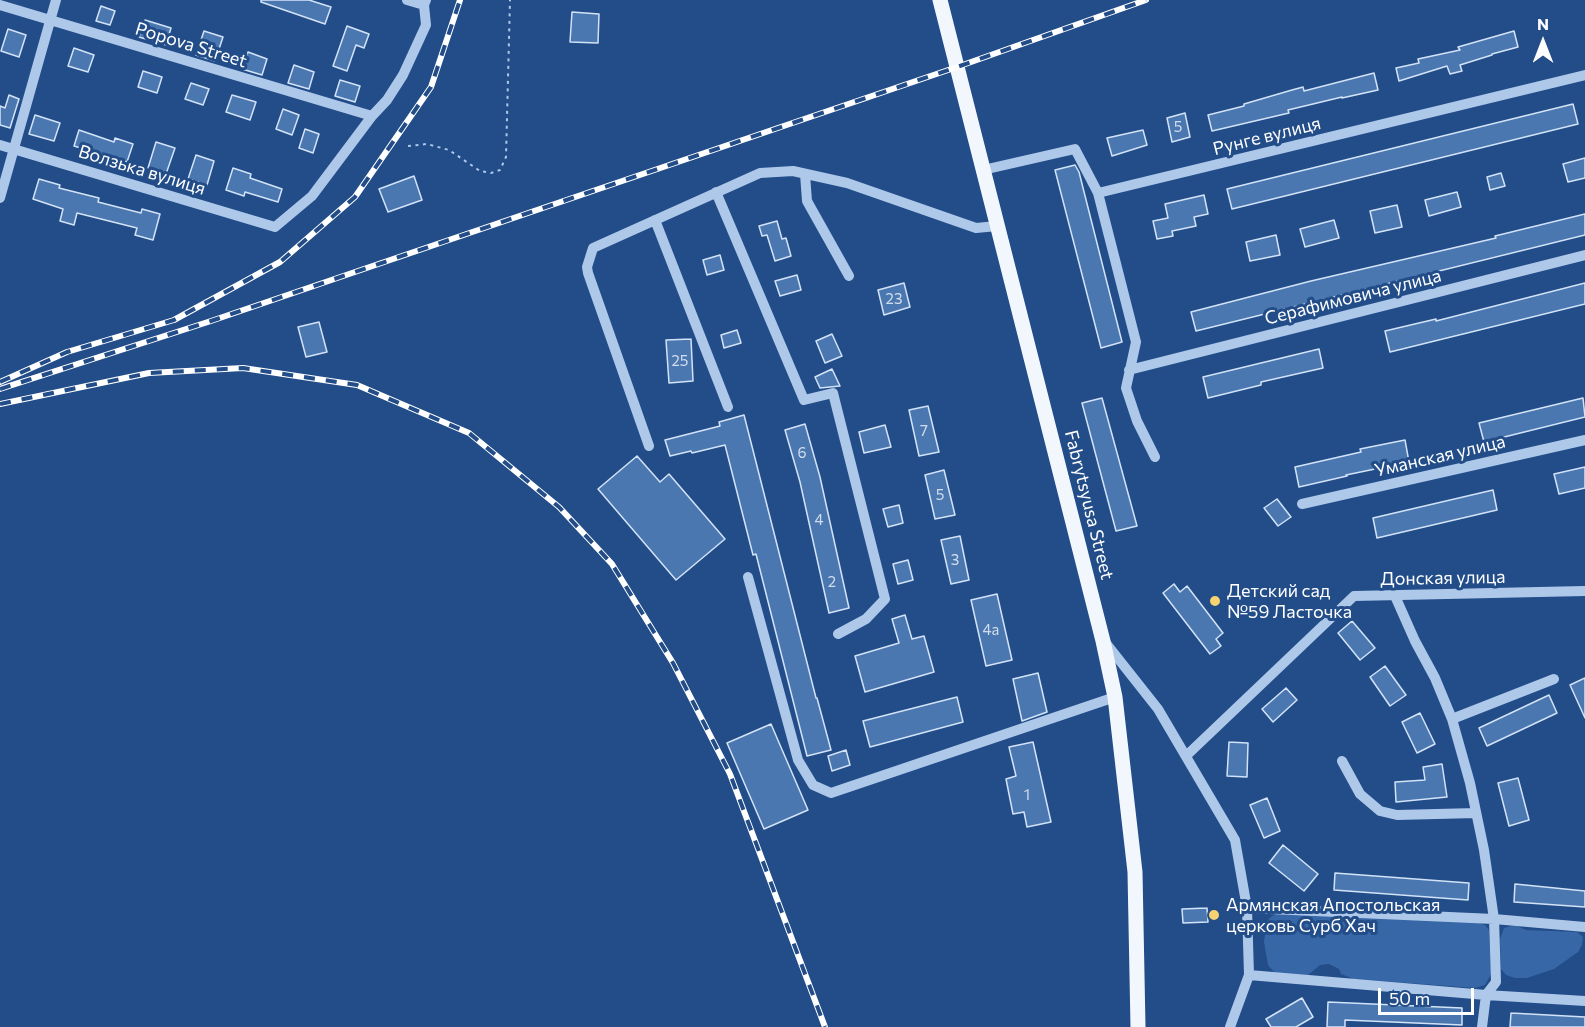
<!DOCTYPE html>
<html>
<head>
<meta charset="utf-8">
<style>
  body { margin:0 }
  #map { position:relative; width:1585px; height:1027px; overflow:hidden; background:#224d89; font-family:Commissioner,sans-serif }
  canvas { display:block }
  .north { position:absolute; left:1513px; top:12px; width:60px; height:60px; -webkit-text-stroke:4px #224d89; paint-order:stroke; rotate:0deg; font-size:16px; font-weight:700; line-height:24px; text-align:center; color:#fff }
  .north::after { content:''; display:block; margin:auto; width:21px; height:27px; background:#fff; clip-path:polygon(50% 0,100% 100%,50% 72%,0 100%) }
  .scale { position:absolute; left:1378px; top:988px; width:96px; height:27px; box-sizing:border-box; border:3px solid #fff; border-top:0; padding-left:8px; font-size:18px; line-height:21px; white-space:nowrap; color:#fff; -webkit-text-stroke:4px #224d89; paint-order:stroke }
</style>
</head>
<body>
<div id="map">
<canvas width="1585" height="1027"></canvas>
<div class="north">N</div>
<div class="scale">50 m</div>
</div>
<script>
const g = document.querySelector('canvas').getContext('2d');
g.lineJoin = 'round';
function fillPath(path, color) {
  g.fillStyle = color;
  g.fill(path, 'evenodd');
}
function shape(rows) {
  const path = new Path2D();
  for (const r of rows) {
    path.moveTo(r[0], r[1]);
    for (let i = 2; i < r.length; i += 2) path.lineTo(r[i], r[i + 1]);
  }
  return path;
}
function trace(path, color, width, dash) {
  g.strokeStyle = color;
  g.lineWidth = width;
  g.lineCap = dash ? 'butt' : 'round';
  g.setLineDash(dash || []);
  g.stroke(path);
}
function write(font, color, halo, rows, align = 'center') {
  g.font = font + ' Commissioner,sans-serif';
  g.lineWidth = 6;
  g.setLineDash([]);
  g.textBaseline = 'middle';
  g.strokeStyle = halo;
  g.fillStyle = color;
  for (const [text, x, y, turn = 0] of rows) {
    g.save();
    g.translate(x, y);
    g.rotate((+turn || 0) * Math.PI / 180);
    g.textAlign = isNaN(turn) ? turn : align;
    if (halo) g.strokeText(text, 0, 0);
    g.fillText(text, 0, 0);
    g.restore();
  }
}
fillPath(shape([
  [1278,914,1477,922,1485,925,1489,930,1491,974,1485,985,1475,988,1354,979,1341,974,1339,969,1329,964,1320,965,1308,975,1280,974,1273,971,1268,965,1264,942,1267,921,1272,916],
  [1515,925,1526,930,1577,932,1583,937,1582,945,1578,952,1554,969,1527,978,1515,978,1506,975,1501,969,1500,939,1504,928]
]), '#3767a6');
const building = shape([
  [261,0,309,0,331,7,325,24,261,2,261,0],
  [101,6,115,11,110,25,96,21,101,6],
  [572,12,599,14,598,43,570,42,572,12],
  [145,20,171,28,166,45,139,37,145,20],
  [347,26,369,34,364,48,356,45,347,71,333,66,347,26],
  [8,29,26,35,19,57,1,51,8,29],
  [204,31,223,37,215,61,196,55,204,31],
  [1514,31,1518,47,1492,54,1492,55,1460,65,1462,71,1450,74,1447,66,1399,81,1396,68,1419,63,1418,59,1460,50,1458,47,1514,31],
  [74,48,94,55,88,72,68,66,74,48],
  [248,52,267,59,262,75,242,69,248,52],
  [294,65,314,72,309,89,288,83,294,65],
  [143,71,162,77,157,93,138,87,143,71],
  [1374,73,1378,90,1342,98,1342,97,1288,110,1289,113,1212,131,1208,115,1244,106,1244,104,1292,90,1303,87,1304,91,1374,73],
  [340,80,360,86,355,102,335,96,340,80],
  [191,83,209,89,203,105,185,99,191,83],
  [9,95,19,99,10,128,0,125,0,106,5,108,9,95],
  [232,95,256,102,250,120,226,112,232,95],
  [1573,104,1578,124,1232,209,1227,189,1573,104],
  [283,109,299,115,292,135,276,129,283,109],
  [1185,113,1190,137,1172,142,1167,118,1185,113],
  [35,115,60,123,54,141,29,134,35,115],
  [305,129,319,134,313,153,299,148,305,129],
  [79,130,114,142,115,138,133,144,127,162,74,146,79,130],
  [1143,130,1147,145,1112,156,1107,138,1143,130],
  [156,142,175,148,166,174,148,168,156,142],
  [196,155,214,161,207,185,188,179,196,155],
  [1585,158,1585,178,1568,182,1563,164,1585,158],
  [1075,165,1079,172,1122,342,1101,348,1055,170,1075,165],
  [233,168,251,174,250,178,282,189,278,202,245,192,244,196,226,190,233,168],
  [1501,173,1505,186,1490,190,1487,177,1501,173],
  [414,176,422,200,388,212,379,189,414,176],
  [39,179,60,185,59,188,99,198,98,202,141,213,142,209,160,214,153,240,135,235,137,228,77,213,74,225,60,221,63,209,33,199,39,179],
  [1457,192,1461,207,1429,216,1425,200,1457,192],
  [1204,195,1208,214,1194,217,1196,226,1172,231,1173,236,1157,239,1153,221,1168,218,1165,204,1204,195],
  [1397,205,1402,227,1375,233,1370,211,1397,205],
  [1585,214,1585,235,1196,331,1191,312,1311,281,1496,238,1495,236,1585,214],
  [1334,220,1339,238,1305,247,1300,229,1334,220],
  [777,221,782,239,786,238,791,256,775,261,767,235,762,236,759,226,777,221],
  [1276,235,1280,255,1250,261,1246,242,1276,235],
  [720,255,724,270,707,275,703,260,720,255],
  [797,275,801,290,780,296,775,281,797,275],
  [904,283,910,307,884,315,878,290,904,283],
  [1585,283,1585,304,1390,352,1385,331,1436,319,1436,321,1585,283],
  [319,322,327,352,306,357,298,327,319,322],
  [737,330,741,343,724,348,721,335,737,330],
  [832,334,842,356,825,363,816,341,832,334],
  [691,339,693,381,669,383,666,340,691,339],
  [1319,349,1323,368,1261,382,1261,385,1208,398,1203,377,1319,349],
  [832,369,840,386,820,388,815,377,832,369],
  [1102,398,1137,526,1116,531,1082,403,1102,398],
  [1583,398,1585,417,1484,442,1479,423,1583,398],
  [928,406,939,452,919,456,909,410,928,406],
  [744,415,816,698,817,698,831,750,807,756,756,554,753,555,725,445,692,453,691,451,670,456,665,440,720,426,719,422,744,415],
  [805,424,820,477,849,608,829,613,800,482,785,430,805,424],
  [885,425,891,447,864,453,859,432,885,425],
  [1405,440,1409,462,1346,475,1347,476,1299,487,1295,467,1361,452,1360,449,1405,440],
  [637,456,660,482,669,474,725,539,676,580,598,489,637,456],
  [1585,467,1585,488,1559,494,1554,474,1585,467],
  [944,470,955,515,935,519,925,475,944,470],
  [1493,490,1497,510,1377,538,1373,518,1493,490],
  [1277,499,1291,517,1278,526,1264,508,1277,499],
  [899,505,903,523,888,527,883,509,899,505],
  [960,536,969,580,951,584,941,540,960,536],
  [908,560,913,580,898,584,893,564,908,560],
  [1174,584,1180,592,1187,586,1223,633,1216,639,1221,646,1210,654,1163,593,1174,584],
  [997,594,1012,660,986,666,971,600,997,594],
  [905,615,912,639,924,636,934,672,865,692,855,656,899,643,892,619,905,615],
  [1352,621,1375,648,1360,660,1338,633,1352,621],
  [1385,666,1406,695,1390,706,1370,677,1385,666],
  [1038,673,1047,712,1022,721,1013,679,1038,673],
  [1585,678,1585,718,1570,685,1585,678],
  [1286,688,1297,700,1273,722,1262,709,1286,688],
  [1549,695,1557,713,1487,746,1479,728,1549,695],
  [957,697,963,722,870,747,863,721,957,697],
  [1420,713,1435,744,1417,753,1402,722,1420,713],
  [771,724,808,810,764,829,727,743,771,724],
  [1033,742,1051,822,1027,827,1024,812,1013,814,1006,779,1016,776,1009,747,1033,742],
  [1229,742,1248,743,1247,777,1227,776,1229,742],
  [846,750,850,765,832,771,828,756,846,750],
  [1442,764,1447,797,1396,802,1395,782,1425,780,1423,767,1442,764],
  [1518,778,1529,820,1509,826,1498,783,1518,778],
  [1267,798,1280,831,1264,838,1250,805,1267,798],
  [1283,845,1318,874,1304,891,1269,863,1283,845],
  [1335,873,1469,883,1468,900,1334,890,1335,873],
  [1515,884,1585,891,1585,907,1514,902,1515,884],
  [1207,908,1208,922,1183,923,1182,909,1207,908],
  [1302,998,1313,1017,1296,1027,1271,1027,1266,1019,1302,998],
  [1328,1002,1462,1008,1462,1025,1345,1020,1345,1027,1327,1027,1328,1002],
  [1511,1013,1585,1017,1585,1027,1510,1027,1511,1013]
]);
fillPath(building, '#4b77b1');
trace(building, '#d3e3f7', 1.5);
trace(shape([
  [408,146,427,144,449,150,480,171,491,173,500,170,506,157,510,0]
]), '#aec8ea', 2, [3, 4.5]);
trace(shape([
  [407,0,424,5],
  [0,5,372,116],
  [0,145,275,227,312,196,372,116,387,100,403,75,426,25,424,5,426,0],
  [983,170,1075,149,1098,193,1585,75],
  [805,174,807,201,849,276],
  [716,192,804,400,833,393,885,599,866,619,838,634],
  [1098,193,1136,342,1126,388,1137,421,1155,457],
  [0,198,56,0],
  [655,220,728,407],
  [1129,370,1585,255],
  [649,446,588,273,587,267,593,248,760,173,793,171,847,183,976,228,997,226],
  [1302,504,1585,440],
  [748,577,798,760,813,785,831,793,1115,697],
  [1395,596,1415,641,1435,678,1452,719,1470,783,1484,850,1494,919,1496,982,1486,995,1482,1027],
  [1105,642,1158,709,1235,840,1247,908,1249,975,1230,1027],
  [1452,719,1554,679],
  [1186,756,1354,596,1585,591],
  [1342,761,1360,794,1380,811,1397,815,1476,813],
  [1247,908,1494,919,1585,927],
  [1249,975,1486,995,1585,1001]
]), '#aec8ea', 10);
trace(shape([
  [940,0,1103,641,1115,697,1135,872,1138,1027]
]), '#f2f7fe', 15);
const rail = shape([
  [0,382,67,352,174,320,280,262,355,197,431,87,460,0],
  [0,389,211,321,957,67,1146,0],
  [0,404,149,373,243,368,357,385,469,433,559,507,612,564,673,663,730,774,825,1027]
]);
trace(rail, '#fff', 6);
trace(rail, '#224d89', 4, [11]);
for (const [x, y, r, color] of [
  [1215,601,6,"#f6d271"],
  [1214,915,6,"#f6d271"]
]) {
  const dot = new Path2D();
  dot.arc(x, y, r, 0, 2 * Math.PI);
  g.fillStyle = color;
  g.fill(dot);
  trace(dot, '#224d89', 2);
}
write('15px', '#d2ddec', null, [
  ["5",1178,127],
  ["23",894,299],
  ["25",680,361],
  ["7",924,431],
  ["6",802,453],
  ["5",940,495],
  ["4",819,520],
  ["3",955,560],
  ["2",832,582],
  ["4а",991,630],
  ["1",1027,795]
]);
write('18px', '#fff', '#224d89', [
  ["Popova Street",191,45,17],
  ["Рунге вулиця",1267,136,-14],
  ["Волзька вулиця",142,170,17],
  ["Серафимовича улица",1353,297,-14],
  ["Уманская улица",1440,456,-13],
  ["Fabrytsyusa Street",1089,505,76],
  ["Донская улица",1443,578,-1]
]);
write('18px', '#fff', '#224d89', [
  ["Детский сад",1227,591],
  ["№59 Ласточка",1227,612],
  ["Армянская Апостольская",1226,905],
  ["церковь Сурб Хач",1226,926]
], 'left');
</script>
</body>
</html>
